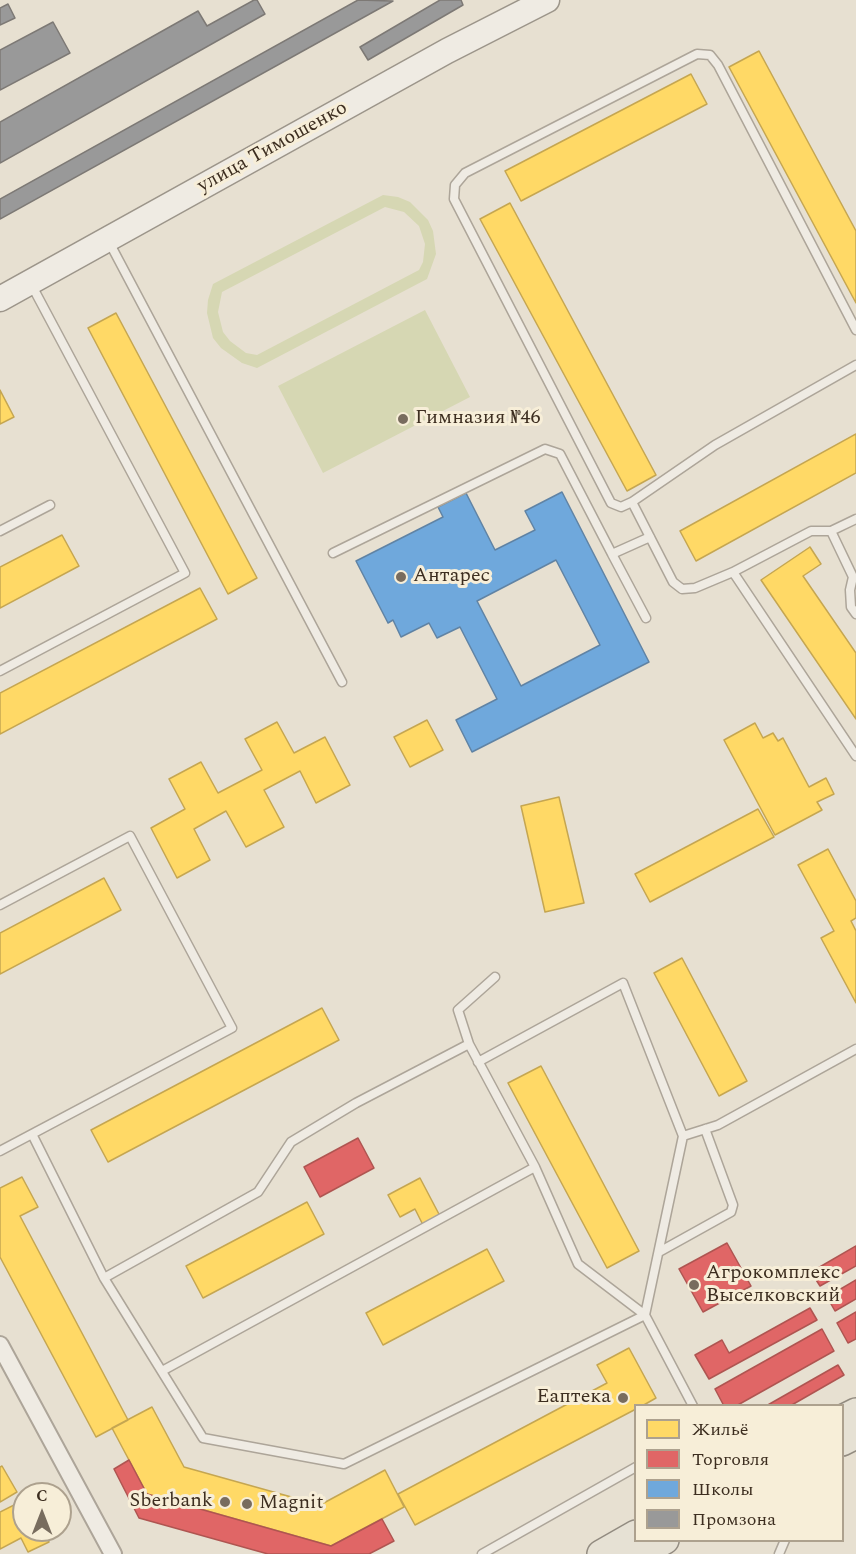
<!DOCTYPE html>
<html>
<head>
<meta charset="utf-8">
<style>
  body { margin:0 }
  #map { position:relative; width:856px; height:1554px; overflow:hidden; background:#e7e0d1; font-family:Spectral,serif }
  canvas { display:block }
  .legend { position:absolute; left:634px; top:1404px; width:210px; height:138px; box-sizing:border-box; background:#f7eed8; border:2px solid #ada18e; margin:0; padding:8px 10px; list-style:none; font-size:18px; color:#3d2e20 }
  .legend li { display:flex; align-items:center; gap:12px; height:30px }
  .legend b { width:30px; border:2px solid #ada18e }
  .north { position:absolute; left:12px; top:1482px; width:60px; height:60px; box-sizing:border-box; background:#f7eed8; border:2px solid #ada18e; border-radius:50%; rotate:0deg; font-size:16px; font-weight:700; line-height:24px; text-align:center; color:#3d2e20 }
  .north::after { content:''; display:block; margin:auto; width:21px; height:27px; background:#786c5e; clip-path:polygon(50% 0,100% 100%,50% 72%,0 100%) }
</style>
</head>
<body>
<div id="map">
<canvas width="856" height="1554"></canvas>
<ul class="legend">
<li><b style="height:16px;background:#ffd966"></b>Жильё</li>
<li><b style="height:16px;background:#e06666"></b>Торговля</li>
<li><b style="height:16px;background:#6fa8dc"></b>Школы</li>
<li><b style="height:16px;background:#999"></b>Промзона</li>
</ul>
<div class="north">С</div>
</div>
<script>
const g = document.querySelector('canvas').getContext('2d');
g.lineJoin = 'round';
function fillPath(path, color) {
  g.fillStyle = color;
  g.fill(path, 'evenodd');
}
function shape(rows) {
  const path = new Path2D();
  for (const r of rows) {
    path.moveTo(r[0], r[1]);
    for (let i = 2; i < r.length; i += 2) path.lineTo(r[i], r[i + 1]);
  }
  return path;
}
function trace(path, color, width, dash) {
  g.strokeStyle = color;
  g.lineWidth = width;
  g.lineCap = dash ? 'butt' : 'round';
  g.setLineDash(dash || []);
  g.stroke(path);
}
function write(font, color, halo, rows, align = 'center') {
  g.font = font + ' Spectral,serif';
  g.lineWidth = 6;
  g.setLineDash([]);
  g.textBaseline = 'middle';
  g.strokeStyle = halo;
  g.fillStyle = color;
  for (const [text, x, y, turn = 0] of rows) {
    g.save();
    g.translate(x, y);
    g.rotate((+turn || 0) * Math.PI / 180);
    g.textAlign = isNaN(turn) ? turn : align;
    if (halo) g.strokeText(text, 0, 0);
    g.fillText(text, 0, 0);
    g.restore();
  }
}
fillPath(shape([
  [383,195,398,197,410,202,428,220,433,231,436,254,427,279,257,368,242,363,221,348,213,338,207,313,208,300,213,284],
  [385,207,404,212,419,226,425,244,423,262,419,270,257,355,246,353,230,341,223,332,218,312,222,292],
  [425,310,470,397,323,473,278,386]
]), '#d6d7b3');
const homes = shape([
  [759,51,856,231,856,303,729,67,759,51],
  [691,74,707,104,521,201,505,171,691,74],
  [510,203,656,475,627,491,480,219,510,203],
  [116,313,257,578,228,594,88,328,116,313],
  [0,390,14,417,0,424,0,390],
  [856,434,856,473,696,561,680,531,856,434],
  [62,535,79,566,0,608,0,567,62,535],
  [810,547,821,564,803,576,856,653,856,719,761,580,810,547],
  [200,588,217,619,0,734,0,693,200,588],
  [427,720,443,750,410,767,394,737,427,720],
  [277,722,294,753,325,737,350,785,316,803,300,771,264,790,284,827,246,847,226,811,194,829,210,860,177,878,151,828,185,809,169,779,201,762,218,793,262,770,245,739,277,722],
  [755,723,763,738,773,733,778,741,783,738,809,787,826,778,834,794,817,802,822,810,775,835,724,740,755,723],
  [559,797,584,903,545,912,521,806,559,797],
  [758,809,774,837,650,902,635,874,758,809],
  [828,849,856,901,856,918,851,921,856,931,856,1003,821,938,834,931,798,865,828,849],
  [104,878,121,910,0,974,0,933,104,878],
  [682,958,747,1081,719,1096,654,973,682,958],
  [322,1008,339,1040,108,1162,91,1130,322,1008],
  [541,1066,639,1251,607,1268,508,1083,541,1066],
  [22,1177,38,1207,20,1216,128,1420,96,1437,0,1257,0,1188,22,1177],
  [420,1178,441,1218,424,1227,415,1209,400,1217,388,1195,420,1178],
  [307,1202,324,1234,203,1298,186,1266,307,1202],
  [487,1249,504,1281,383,1345,366,1313,487,1249],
  [629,1348,656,1398,642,1406,636,1406,636,1409,415,1525,398,1494,607,1383,597,1365,629,1348],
  [152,1407,184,1467,320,1505,385,1470,404,1507,331,1546,147,1494,112,1428,152,1407],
  [2,1466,17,1492,0,1502,0,1467,2,1466],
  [24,1500,24,1530,42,1530,49,1542,28,1552,21,1538,0,1549,0,1512,24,1500]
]);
fillPath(homes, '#ffd966');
trace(homes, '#c5a651', 1.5);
const shops = shape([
  [358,1138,374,1168,320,1197,304,1167,358,1138],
  [727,1243,751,1286,703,1312,679,1269,727,1243],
  [856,1246,856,1266,820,1286,811,1272,856,1246],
  [856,1280,856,1299,835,1311,827,1297,856,1280],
  [810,1308,817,1320,709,1379,695,1355,722,1340,729,1353,810,1308],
  [856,1312,856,1339,848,1343,837,1323,856,1312],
  [822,1329,834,1351,736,1406,724,1406,715,1389,822,1329],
  [838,1365,844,1375,790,1406,766,1406,838,1365],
  [129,1460,147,1494,331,1546,382,1519,394,1541,369,1554,268,1554,139,1518,114,1469,129,1460]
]);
fillPath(shops, '#e06666');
trace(shops, '#af5551', 1.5);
const schools = shape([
  [562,492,649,662,472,752,456,720,497,699,460,627,437,638,429,623,401,637,393,620,388,623,356,561,443,517,438,507,466,493,495,550,535,530,525,511,562,492],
  [556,560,600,645,521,686,477,601,556,560]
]);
fillPath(schools, '#6fa8dc');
trace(schools, '#6083a4', 1.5);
const industry = shape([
  [254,0,257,0,265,14,0,163,0,122,198,11,207,26,254,0],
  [358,0,393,1,0,219,0,199,358,0],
  [440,0,461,0,463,5,368,60,360,47,440,0],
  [8,4,15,18,0,25,0,8,8,4],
  [53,22,70,53,0,90,0,50,53,22]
]);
fillPath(industry, '#999');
trace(industry, '#7d7975', 1.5);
const lane = shape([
  [108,240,342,682],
  [856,330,718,65,710,55,697,54,465,173,455,185,454,199,611,503,621,507,632,502,715,445,856,365],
  [632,502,673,582,682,589,695,588,733,572,856,756],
  [0,531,50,505],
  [831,531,853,577,850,590,851,607,856,614],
  [333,553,545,449,560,454,612,554],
  [733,572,811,531,831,531,856,519],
  [646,618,612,554,650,537],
  [0,671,185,573,31,284],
  [0,905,130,836,232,1028,0,1151],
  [469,1044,458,1010,495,977],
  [478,1062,623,983,683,1136],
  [32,1134,104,1278,203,1438,344,1464,645,1315,578,1264,535,1167,162,1371],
  [659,1252,731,1212,733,1205,705,1129],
  [104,1278,258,1192,291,1142,356,1103,469,1044,535,1167],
  [693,1406,645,1315,683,1136,718,1125,856,1049],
  [482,1554,636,1467],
  [779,1554,785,1540]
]);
const street = shape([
  [0,1345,113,1554]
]);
const secondary = shape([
  [0,299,447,51,547,0]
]);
const primary = shape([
  [842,1419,856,1412],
  [842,1442,856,1435],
  [601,1554,636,1534],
  [641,1554,665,1540]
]);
trace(lane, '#ada599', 11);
trace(street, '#ada599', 20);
trace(secondary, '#9c958a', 27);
trace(primary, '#928b80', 30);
trace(lane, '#efebe3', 8);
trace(street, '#efebe3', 16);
trace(secondary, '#efebe3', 24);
trace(primary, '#e6e1d4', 27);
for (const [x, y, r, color] of [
  [403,419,6,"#786c5e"],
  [401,577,6,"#786c5e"],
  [694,1285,6,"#786c5e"],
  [623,1398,6,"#786c5e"],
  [225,1502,6,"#786c5e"],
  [247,1504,6,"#786c5e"]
]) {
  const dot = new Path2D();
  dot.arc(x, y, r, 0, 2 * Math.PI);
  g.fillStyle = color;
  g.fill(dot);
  trace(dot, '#f7eed8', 2);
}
write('20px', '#3d2e20', '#f7eed8', [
  ["улица Тимошенко",273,148,-29]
]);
write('20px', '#3d2e20', '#f7eed8', [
  ["Гимназия №46",415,419],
  ["Антарес",413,577],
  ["Агрокомплекс",706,1274],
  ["Выселковский",706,1297],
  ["Еаптека",611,1398,"right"],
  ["Sberbank",213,1502,"right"],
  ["Magnit",259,1504]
], 'left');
</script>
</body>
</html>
